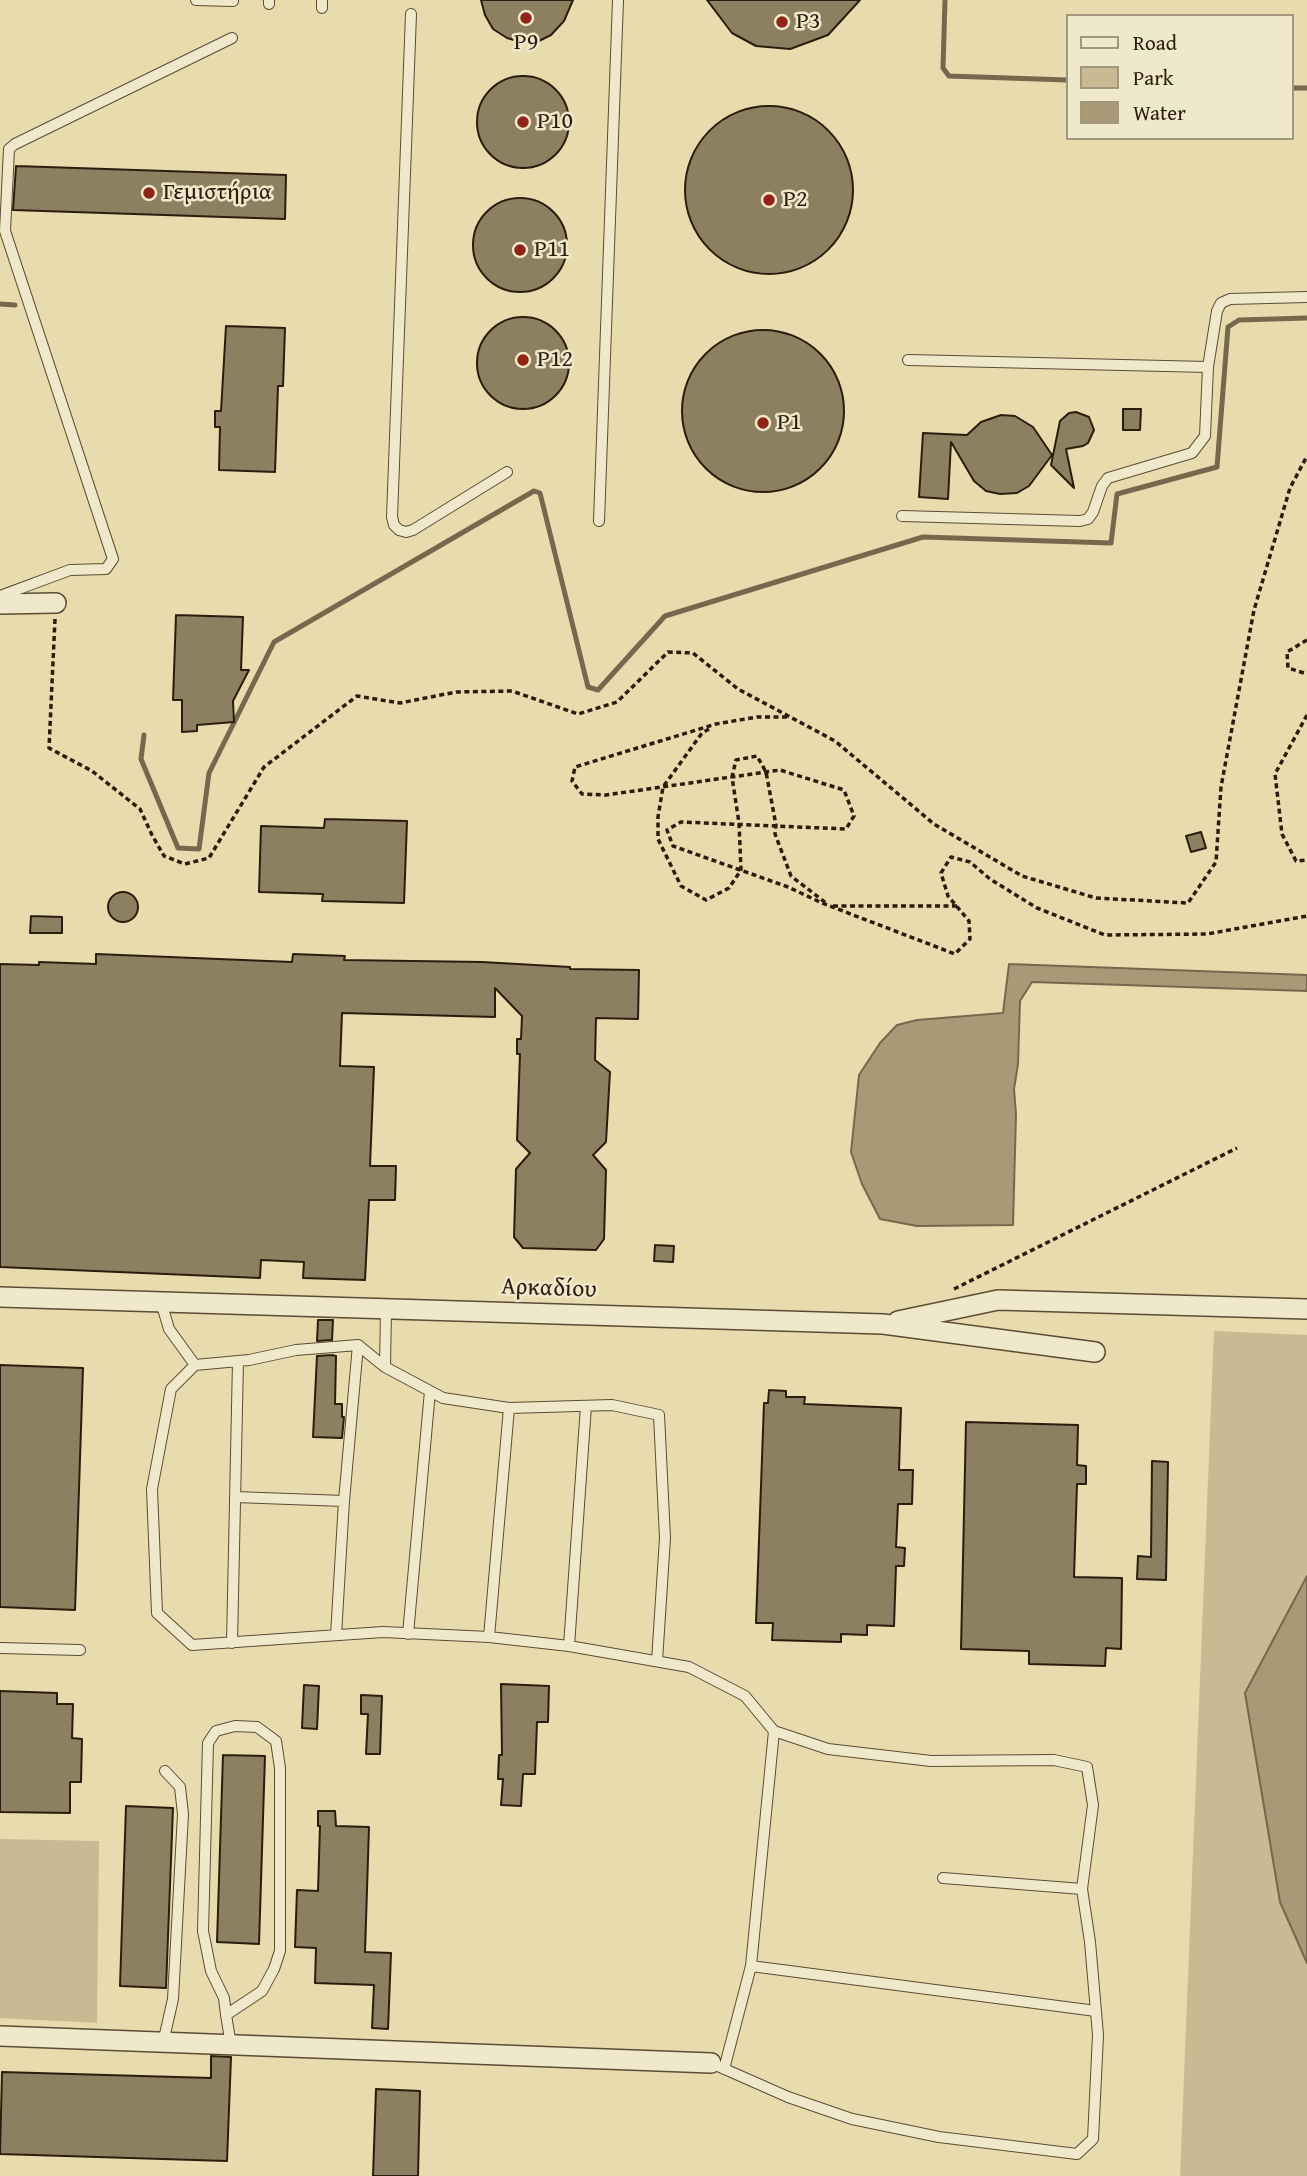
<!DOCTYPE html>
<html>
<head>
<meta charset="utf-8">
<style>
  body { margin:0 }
  #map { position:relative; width:1307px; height:2176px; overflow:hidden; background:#e8dbae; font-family:"Gentium Book Plus",serif }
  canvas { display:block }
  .legend { position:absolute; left:1066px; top:14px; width:228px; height:126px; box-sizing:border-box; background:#f0e8ca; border:2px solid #a1977e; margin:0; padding:9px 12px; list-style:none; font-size:21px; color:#2b1d0d }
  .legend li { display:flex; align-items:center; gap:14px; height:35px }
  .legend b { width:35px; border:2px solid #a1977e }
</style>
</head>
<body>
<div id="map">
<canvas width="1307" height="2176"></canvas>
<ul class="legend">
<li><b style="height:9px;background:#f0e8ca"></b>Road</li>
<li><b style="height:19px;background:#c8bb93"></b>Park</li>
<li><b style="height:19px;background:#a89a77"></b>Water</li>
</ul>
</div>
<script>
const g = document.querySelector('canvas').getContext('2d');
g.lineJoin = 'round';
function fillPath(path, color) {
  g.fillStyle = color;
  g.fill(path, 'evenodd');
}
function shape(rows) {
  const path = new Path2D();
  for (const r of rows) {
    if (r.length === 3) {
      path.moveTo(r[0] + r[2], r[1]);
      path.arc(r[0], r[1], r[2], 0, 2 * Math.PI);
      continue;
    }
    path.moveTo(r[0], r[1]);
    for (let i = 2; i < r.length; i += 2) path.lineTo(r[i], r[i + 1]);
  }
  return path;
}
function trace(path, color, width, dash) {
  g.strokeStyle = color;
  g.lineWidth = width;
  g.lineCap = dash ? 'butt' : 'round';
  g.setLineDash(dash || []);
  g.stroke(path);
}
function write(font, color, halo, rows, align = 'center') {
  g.font = font + ' "Gentium Book Plus",serif';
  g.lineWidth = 5;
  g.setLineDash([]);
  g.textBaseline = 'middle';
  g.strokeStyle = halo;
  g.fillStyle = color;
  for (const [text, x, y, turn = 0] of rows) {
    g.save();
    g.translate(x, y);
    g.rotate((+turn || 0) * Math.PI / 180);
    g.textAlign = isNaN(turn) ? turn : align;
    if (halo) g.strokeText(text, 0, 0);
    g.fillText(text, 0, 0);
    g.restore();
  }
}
fillPath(shape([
  [1214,1331,1307,1335,1307,2176,1180,2176],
  [0,1839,99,1841,97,2023,0,2018]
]), '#c8bb93');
const water = shape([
  [1009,964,1307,975,1307,991,1032,982,1020,1001,1018,1064,1014,1089,1016,1114,1013,1225,917,1226,880,1219,862,1184,851,1152,859,1075,880,1043,897,1025,917,1020,1003,1013,1009,964],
  [1307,1576,1307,1963,1280,1902,1245,1693,1307,1576]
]);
fillPath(water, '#a89a77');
trace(water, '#76684d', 2);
trace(shape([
  [945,0,943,68,949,76,1067,80],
  [1291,88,1307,88],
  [0,304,15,305],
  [144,735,141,759,178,848,199,849,209,773,274,642,534,491,540,493,588,687,598,690,665,616,923,537,1111,543,1117,494,1217,467,1228,327,1239,320,1307,318]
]), '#76684d', 5);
const building = shape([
  [481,0,573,0,564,21,551,35,537,42,521,42,507,38,493,29,485,15,481,0],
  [707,0,860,0,828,35,790,49,756,46,732,33,707,0],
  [523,122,46],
  [769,190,84],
  [16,166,286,175,285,219,13,210,16,166],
  [520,245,47],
  [523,363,46],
  [226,326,285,328,283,386,278,386,275,472,219,470,220,427,215,427,215,411,221,411,226,326],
  [763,411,81],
  [1123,409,1141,409,1140,430,1123,430,1123,409],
  [1076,412,1089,417,1094,430,1088,443,1083,446,1066,449,1074,488,1051,465,1060,421,1069,413,1076,412],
  [1001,415,1015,416,1033,427,1052,455,1029,486,1017,493,1000,494,986,491,974,481,951,442,948,499,919,497,923,433,967,435,981,422,1001,415],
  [176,615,243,617,241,670,249,670,233,701,234,722,197,725,197,731,182,732,182,700,173,700,176,615],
  [325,819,407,821,404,903,322,901,323,894,259,892,261,826,324,828,325,819],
  [1201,832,1206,848,1191,852,1186,836,1201,832],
  [123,907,15],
  [31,916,62,917,62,933,30,933,31,916],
  [96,954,292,962,293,954,345,956,344,960,482,962,570,967,570,969,639,970,638,1019,596,1018,595,1060,610,1072,606,1142,593,1155,606,1170,604,1239,596,1250,523,1248,514,1237,516,1169,530,1153,517,1140,520,1054,517,1054,517,1039,521,1039,522,1016,495,988,495,1017,342,1013,340,1066,374,1067,370,1166,396,1166,395,1200,369,1200,365,1280,303,1278,304,1262,261,1260,260,1278,0,1267,0,964,39,965,39,962,96,964,96,954],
  [655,1245,674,1246,673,1262,654,1261,655,1245],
  [318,1320,333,1320,332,1340,317,1341,318,1320],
  [332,1355,336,1356,335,1404,342,1404,342,1417,344,1417,342,1438,313,1437,317,1356,332,1355],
  [0,1365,83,1368,75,1610,0,1607,0,1365],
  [769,1390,786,1391,786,1397,805,1397,804,1404,901,1408,899,1470,913,1470,912,1504,898,1504,896,1547,905,1548,904,1566,896,1566,894,1626,867,1625,867,1635,841,1634,841,1642,772,1640,773,1623,756,1623,764,1403,768,1403,769,1390],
  [966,1422,1078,1425,1077,1465,1086,1466,1086,1484,1077,1484,1074,1577,1122,1578,1121,1649,1106,1648,1105,1666,1029,1664,1029,1651,961,1649,966,1422],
  [1152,1461,1168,1462,1166,1580,1137,1579,1138,1556,1151,1557,1152,1461],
  [501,1684,549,1686,548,1722,537,1722,535,1774,523,1774,521,1806,501,1805,503,1779,498,1779,499,1755,502,1755,501,1684],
  [304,1685,319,1686,317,1729,302,1728,304,1685],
  [0,1691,57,1693,57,1704,73,1704,72,1738,82,1739,81,1782,70,1782,70,1813,0,1812,0,1691],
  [361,1695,382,1696,380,1754,366,1754,368,1714,361,1714,361,1695],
  [223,1755,265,1756,259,1944,217,1942,223,1755],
  [126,1806,173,1808,166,1988,120,1986,126,1806],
  [318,1811,335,1811,336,1826,369,1827,365,1952,391,1953,388,2029,372,2028,374,1985,315,1983,316,1948,295,1947,297,1890,318,1891,320,1826,318,1826,318,1811],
  [211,2056,231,2057,227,2161,0,2154,2,2072,211,2078,211,2056],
  [376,2089,420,2091,418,2176,373,2176,376,2089]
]);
fillPath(building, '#8d8061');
trace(building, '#2b1d0d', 2);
const service = shape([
  [196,0,233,1],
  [269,4,269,0],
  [322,8,322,0],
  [411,14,392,517,394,525,399,530,406,532,413,530,507,472],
  [908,360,1208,367],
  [902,516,1080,521,1088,519,1093,512,1102,486,1108,478,1192,453,1205,436,1208,367,1217,311,1221,303,1230,299,1307,297],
  [599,521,618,0],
  [0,596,70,570,106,569,113,559,5,231,9,149,15,144,232,38],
  [161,1302,169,1329,195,1365],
  [385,1367,386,1309],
  [235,1497,344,1501],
  [408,1634,430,1391],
  [336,1635,344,1501,358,1345],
  [489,1637,509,1408],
  [232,1643,238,1361],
  [569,1646,586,1406],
  [0,1648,80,1650],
  [657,1661,665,1538,659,1415,612,1405,509,1408,443,1398,385,1367,358,1345,296,1350,249,1360,195,1365,171,1389,152,1489,157,1613,192,1645,383,1632,489,1637,569,1646,689,1667,745,1696,774,1731,828,1749,931,1761,1054,1760,1087,1767,1093,1805,1082,1889,1090,1942,1098,2035,1093,2139,1077,2154,939,2137,852,2119,788,2097,711,2063],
  [943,1878,1082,1889],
  [751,1966,1096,2011],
  [226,2015,262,1991,274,1969,280,1951,280,1768,276,1741,257,1727,235,1726,216,1731,208,1743,203,1931,211,1971,224,1998,226,2015,231,2045],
  [163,2043,173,1999,183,1814,180,1787,165,1771],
  [724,2069,751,1966,774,1731]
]);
const minor = shape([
  [0,604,56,603],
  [0,1297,883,1324,1095,1352],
  [898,1321,998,1300,1307,1309],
  [0,2036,711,2063]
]);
trace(service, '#5a4c35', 12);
trace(minor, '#5a4c35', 22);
trace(shape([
  [55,619,49,748,92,771,140,809,152,835,164,856,185,864,209,858,264,767,357,696,400,703,456,692,512,691,578,714,617,702,668,652,693,653,738,689,835,741,934,824,1022,876,1096,898,1188,903,1216,862,1221,787,1254,610,1290,488,1307,456],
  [1307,640,1287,652,1288,668,1307,674],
  [1307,715,1275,774,1282,834,1296,861,1307,860],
  [787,717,757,717,716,724,575,767,572,781,582,794,606,795,780,770,844,790,854,816,846,829,681,822,667,830,673,846,788,887,822,903,955,954,970,939,969,921,948,896,941,873,951,857,970,862,990,879,1037,908,1105,935,1207,934,1307,916],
  [709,729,702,733,663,787,658,817,658,839,681,886,706,900,729,888,741,870,739,823,732,777,736,760,757,756,766,772,776,825,775,834,791,876,826,903],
  [833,906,957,906],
  [954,1289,1237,1148]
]), '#2b1d0d', 3.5, [5, 3.5]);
trace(service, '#f0e8ca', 10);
trace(minor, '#f0e8ca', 19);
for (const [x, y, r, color] of [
  [526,18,7,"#8f2418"],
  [782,22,7,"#8f2418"],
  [523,122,7,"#8f2418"],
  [149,193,7,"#8f2418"],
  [769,200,7,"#8f2418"],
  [520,250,7,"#8f2418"],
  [523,360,7,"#8f2418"],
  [763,423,7,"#8f2418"]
]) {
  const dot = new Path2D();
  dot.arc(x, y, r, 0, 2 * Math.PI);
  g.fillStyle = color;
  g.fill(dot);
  trace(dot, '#f0e8ca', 2.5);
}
write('24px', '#2b1d0d', '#f0e8ca', [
  ["P3",796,22],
  ["P9",526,43,"center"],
  ["P10",537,122],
  ["Γεμιστήρια",163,193],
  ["P2",783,200],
  ["P11",534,250],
  ["P12",537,360],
  ["P1",777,423]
], 'left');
write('24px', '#2b1d0d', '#f0e8ca', [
  ["Αρκαδίου",549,1289,2]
]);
</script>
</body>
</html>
